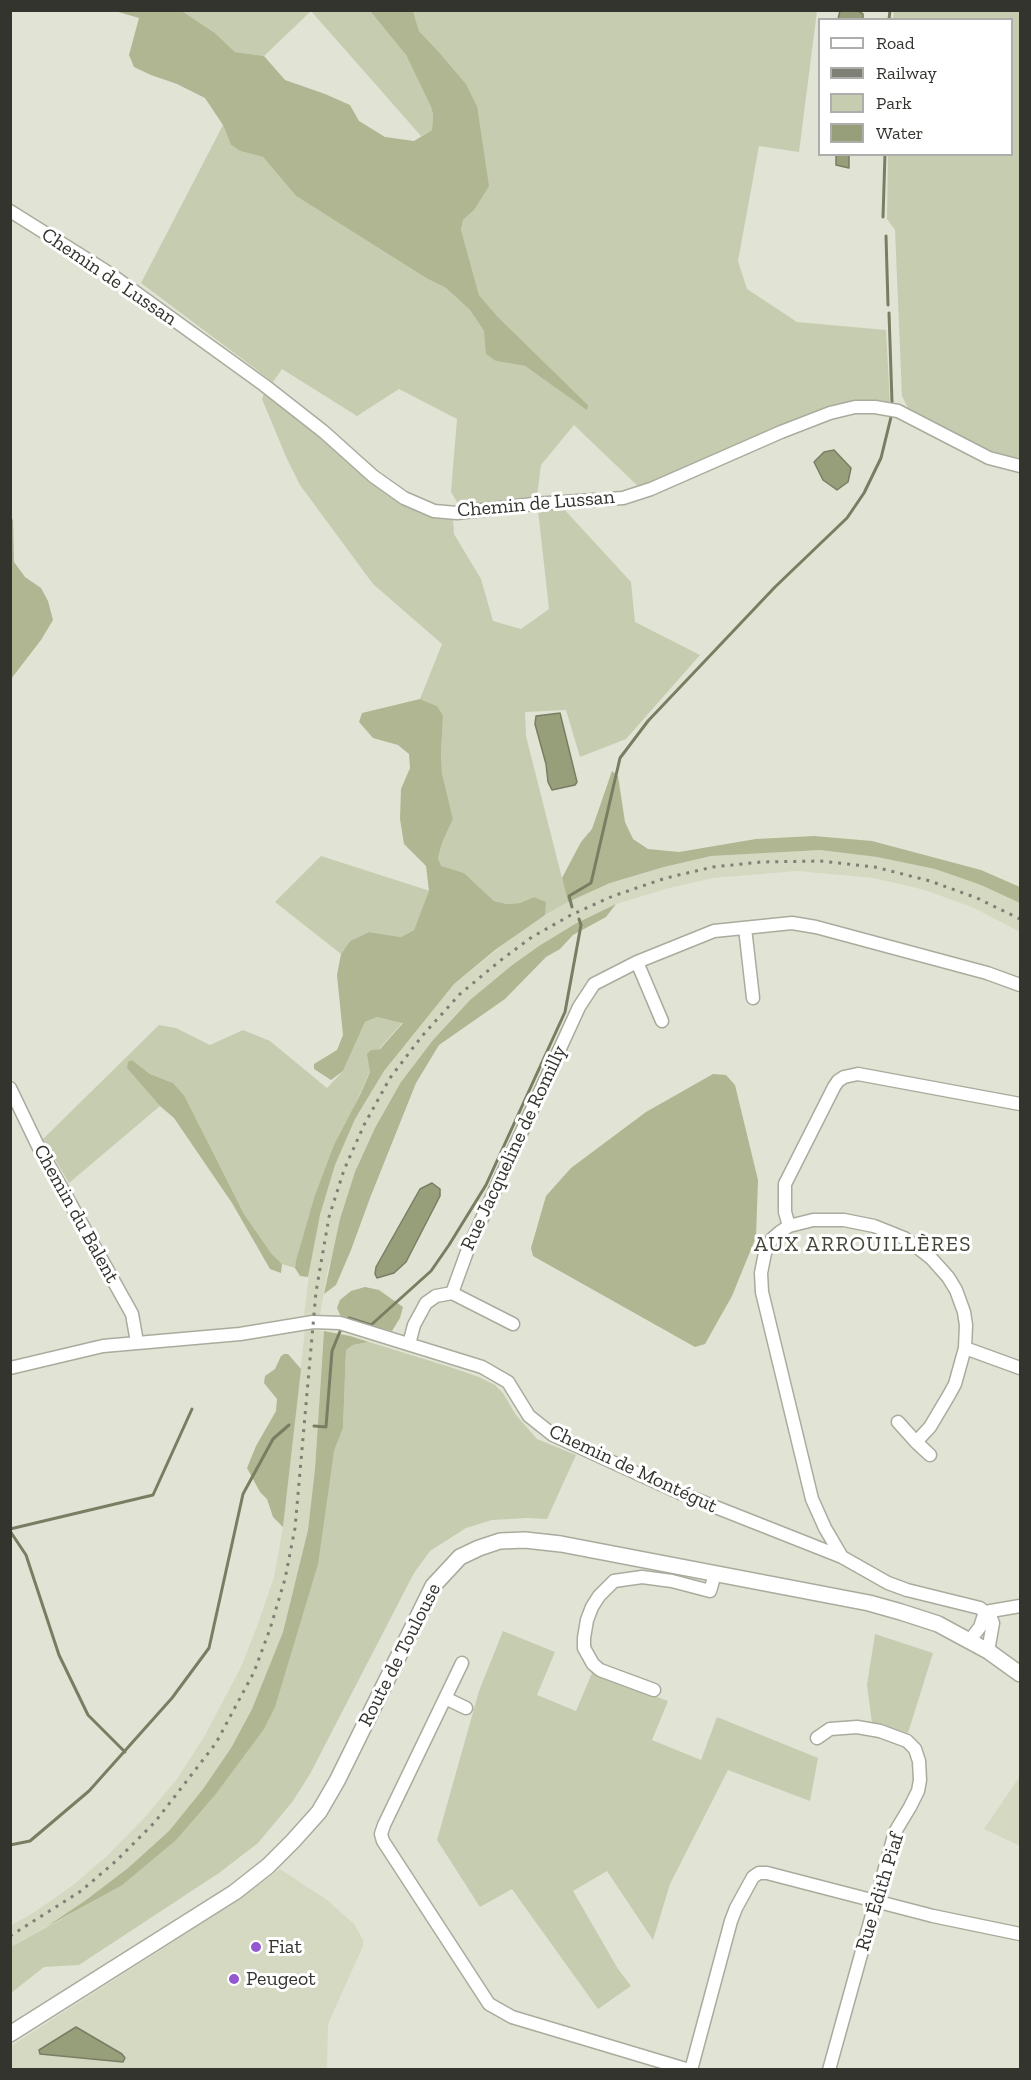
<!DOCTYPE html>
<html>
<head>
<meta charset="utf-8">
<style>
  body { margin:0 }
  #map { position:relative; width:1031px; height:2080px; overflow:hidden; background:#e1e4d4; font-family:"Zilla Slab",serif }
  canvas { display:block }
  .frame { position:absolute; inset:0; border:12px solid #33342e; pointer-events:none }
  .legend { position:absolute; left:818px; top:18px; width:195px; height:138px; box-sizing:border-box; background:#fff; border:2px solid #adaeab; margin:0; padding:8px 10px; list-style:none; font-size:18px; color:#33342e }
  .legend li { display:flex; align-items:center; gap:12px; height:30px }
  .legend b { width:30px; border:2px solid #adaeab }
</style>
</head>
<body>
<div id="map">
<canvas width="1031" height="2080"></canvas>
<div class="frame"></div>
<ul class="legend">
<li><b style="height:8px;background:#fff"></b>Road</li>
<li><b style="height:8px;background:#7e8076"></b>Railway</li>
<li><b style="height:16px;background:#c6ccb0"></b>Park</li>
<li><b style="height:16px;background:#979e7a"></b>Water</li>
</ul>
</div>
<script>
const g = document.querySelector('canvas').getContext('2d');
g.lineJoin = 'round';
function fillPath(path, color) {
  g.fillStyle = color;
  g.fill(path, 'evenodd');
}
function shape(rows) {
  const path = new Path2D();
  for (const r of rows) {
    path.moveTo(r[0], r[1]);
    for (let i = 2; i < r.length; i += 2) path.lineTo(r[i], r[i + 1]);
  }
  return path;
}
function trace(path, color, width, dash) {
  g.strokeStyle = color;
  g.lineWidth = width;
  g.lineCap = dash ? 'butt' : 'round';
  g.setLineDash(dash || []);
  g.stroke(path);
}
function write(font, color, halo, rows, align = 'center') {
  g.font = font + ' "Zilla Slab",serif';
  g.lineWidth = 6;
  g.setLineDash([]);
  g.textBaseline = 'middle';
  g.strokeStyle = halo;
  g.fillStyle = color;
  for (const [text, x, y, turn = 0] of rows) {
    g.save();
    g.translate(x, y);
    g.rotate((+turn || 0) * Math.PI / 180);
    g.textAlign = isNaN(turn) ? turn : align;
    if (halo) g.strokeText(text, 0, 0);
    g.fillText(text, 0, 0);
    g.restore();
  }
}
fillPath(shape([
  [820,850,877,857,935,869,981,885,1020,903,1020,932,974,908,925,890,873,878,797,871,713,878,669,888,616,904,575,924,511,966,470,1000,433,1040,401,1082,328,1268,320,1316,304,1315,310,1265,320,1215,335,1165,355,1119,384,1071,454,984,528,925,568,902,610,883,664,867,711,856],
  [305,1329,324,1331,315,1469,308,1530,283,1632,252,1709,231,1748,203,1789,169,1831,128,1868,86,1900,46,1927,11,1947,10,1926,36,1911,72,1886,107,1856,145,1817,177,1779,204,1737,241,1667,258,1624,274,1577,283,1527],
  [1020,1776,1020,1846,984,1829],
  [280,1869,327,1900,354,1924,363,1940,363,1946,328,2024,327,2069,11,2070,11,2046,232,1904]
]), '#d5d9c2');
fillPath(shape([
  [182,11,370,11,406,55,431,107,433,114,432,130,421,136,311,11,264,56,235,52,215,33],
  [413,11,817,11,799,152,759,146,738,261,747,289,797,322,886,330,890,403,854,403,642,490,574,425,541,465,537,496,460,507,451,492,457,419,399,389,357,416,282,369,273,382,141,283,223,125,231,145,240,151,263,157,296,196,426,278,446,288,470,310,484,331,486,342,496,361,525,366,579,404,588,405,497,316,479,295,461,231,463,220,474,210,477,106,466,84,438,51,419,31],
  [894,11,1020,11,1020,460,990,451,908,408,902,396,895,230,887,219,888,155,1012,154,1012,20,893,19],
  [264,394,324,439,372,483,405,504,434,517,453,518,454,534,481,579,493,621,521,629,549,609,538,510,563,508,631,582,635,622,700,655,626,739,580,757,566,710,525,712,526,736,568,902,545,915,545,902,534,897,520,903,507,904,494,901,464,873,441,867,438,858,442,843,453,819,442,773,441,755,443,715,437,706,420,699,442,644,373,584,300,485,287,459,262,399],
  [321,856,430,891,414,930,401,937,369,932,350,941,341,954,275,902],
  [377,1017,403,1022,379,1049,371,1050,370,1071,314,1198,295,1268,282,1264,271,1253,244,1214,184,1095,173,1083,150,1074,132,1060,128,1068,160,1106,69,1183,43,1139,159,1025,176,1028,210,1045,243,1030,270,1041,327,1088,343,1071,365,1022],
  [369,1342,450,1367,479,1377,495,1385,503,1393,516,1415,537,1439,576,1455,547,1519,527,1518,492,1520,466,1528,430,1551,414,1573,310,1774,293,1801,258,1843,219,1873,79,1965,44,1967,11,1993,11,1947,121,1886,264,1729,334,1451,343,1428,346,1350,353,1345],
  [503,1631,555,1652,537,1695,576,1711,592,1673,668,1701,652,1740,701,1760,717,1717,818,1758,810,1801,728,1770,670,1884,653,1940,607,1871,573,1891,618,1969,631,1986,598,2009,512,1889,480,1907,437,1840,479,1691],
  [875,1634,933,1653,908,1733,872,1723,867,1685]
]), '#c6ccb0');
fillPath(shape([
  [115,11,182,11,215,33,235,52,264,56,285,80,325,94,350,105,359,121,385,137,414,141,432,130,433,114,431,107,406,55,370,11,413,11,419,31,438,51,466,84,477,106,489,186,474,210,463,220,461,230,479,295,497,316,588,405,587,410,525,366,496,361,486,354,484,331,470,310,446,288,426,278,296,196,263,157,240,151,231,145,223,125,205,98,177,84,151,75,134,67,129,55,139,18],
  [10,515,13,520,14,562,25,577,41,588,48,601,53,620,41,640,11,679],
  [420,699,437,706,443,715,441,755,442,773,453,819,442,843,438,858,441,866,464,873,494,901,507,904,520,903,534,897,546,902,545,915,495,950,454,984,384,1071,355,1119,335,1165,320,1215,308,1277,300,1276,295,1268,296,1261,314,1198,334,1145,360,1095,370,1072,367,1054,371,1050,380,1049,403,1023,377,1017,365,1022,343,1071,331,1080,314,1069,314,1064,337,1050,343,1035,337,975,341,954,350,941,369,932,401,937,414,930,429,891,426,866,404,844,400,819,401,789,410,768,409,754,398,745,373,738,359,722,362,713],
  [612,771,618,776,625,822,633,839,648,849,679,852,756,839,814,836,872,841,981,870,1020,887,1020,903,981,885,935,869,877,857,820,850,711,856,664,867,610,883,568,902,562,878,581,842,592,829],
  [616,904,606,917,573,935,560,949,546,957,505,999,439,1045,416,1083,370,1198,351,1250,336,1285,324,1294,340,1219,355,1172,375,1128,401,1082,433,1040,470,1000,511,966,539,946,575,924],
  [132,1060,150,1074,173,1083,184,1095,244,1214,271,1253,282,1264,281,1273,270,1269,232,1203,174,1118,160,1106,127,1068,128,1062],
  [713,1074,726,1075,735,1085,758,1180,756,1237,732,1296,705,1344,695,1347,533,1256,531,1248,546,1196,571,1168,646,1112],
  [365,1287,379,1290,403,1307,400,1318,392,1331,342,1319,337,1308,340,1300,351,1291],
  [324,1331,350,1336,369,1342,353,1345,346,1350,343,1428,334,1451,318,1564,275,1707,264,1729,215,1795,176,1840,121,1886,46,1927,86,1900,128,1868,169,1831,203,1789,231,1748,252,1709,283,1632,308,1530,315,1469],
  [284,1354,288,1354,301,1369,283,1527,273,1517,267,1499,260,1492,247,1468,256,1446,276,1411,277,1399,264,1383,265,1376,275,1369,281,1356]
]), '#afb691');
const water = shape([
  [840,11,858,11,863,14,863,19,838,19,840,11],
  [836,155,849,155,849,168,836,165,836,155],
  [834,450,851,468,848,482,837,490,823,480,814,462,824,452,834,450],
  [560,713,577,782,575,785,552,790,548,782,546,764,535,724,536,716,560,713],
  [432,1183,440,1189,440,1196,406,1262,394,1273,377,1278,375,1274,376,1267,420,1189,432,1183],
  [76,2027,122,2054,125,2058,123,2062,40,2054,39,2050,76,2027]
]);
fillPath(water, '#979e7a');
trace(water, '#797e63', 1.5);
trace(shape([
  [889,20,890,10],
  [883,217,885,154],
  [886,236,888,305],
  [889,313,892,402],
  [572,907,569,896,591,883,620,758,648,721,775,587,847,518,864,493,881,458,892,413],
  [349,1318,371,1325,431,1271,449,1245,486,1185,565,1012,581,925,579,919],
  [314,1426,326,1427,332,1351,341,1329],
  [10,1529,153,1495,192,1409],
  [10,1531,26,1555,59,1655,88,1715,125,1752],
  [10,1845,30,1841,89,1791,172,1698,209,1648,243,1494,273,1439,289,1425]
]), '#797e63', 3);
const minor = shape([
  [10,211,109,273,264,385,324,432,373,476,404,498,434,511,457,513,533,504,623,498,651,489,781,432,830,413,855,407,875,407,898,411,989,458,1020,466],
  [745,928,753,998],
  [637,962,662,1021],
  [10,1088,37,1144,132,1314,137,1342],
  [789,1226,785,1212,785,1184,834,1087,838,1081,844,1077,858,1074,1020,1104],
  [452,1293,513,1324],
  [409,1344,414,1325,426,1303,436,1296,452,1293,468,1249,579,1007,594,984,637,962,714,931,792,923,816,927,987,973,1020,985],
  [965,1348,1020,1368],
  [10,1368,103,1346,240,1334,313,1322,340,1323,482,1367,508,1382,529,1416,553,1435,680,1493,842,1557,888,1583,907,1590,980,1608,991,1618,993,1623,988,1651],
  [898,1422,916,1442],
  [842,1557,825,1528,812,1499,762,1292,761,1273,765,1253,772,1239,780,1232,789,1226,813,1220,844,1220,874,1226,904,1238,917,1247,931,1258,948,1277,956,1290,964,1312,966,1325,965,1348,955,1384,949,1395,930,1427,916,1442,930,1455],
  [985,1612,1020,1606],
  [970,1640,980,1627,985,1612],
  [462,1663,384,1825,381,1834,383,1841,489,2004,512,2017,689,2070],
  [654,1690,600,1670,593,1664,584,1648,584,1638,587,1620,592,1607,599,1596,614,1581,642,1577,672,1581,710,1591,715,1574],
  [445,1698,466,1708],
  [817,1738,830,1729,857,1727,880,1731,907,1741,915,1749,919,1761,920,1780,918,1791,910,1807,895,1832,829,2070],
  [691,2070,731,1921,736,1908,753,1877,759,1873,767,1873,933,1916,1020,1934]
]);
const major = shape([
  [10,2034,235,1892,268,1866,293,1841,319,1812,337,1781,433,1586,460,1557,479,1548,500,1541,525,1540,561,1544,869,1603,901,1612,938,1624,988,1651,1020,1674]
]);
trace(minor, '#a9ac9d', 15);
trace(major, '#a9ac9d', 18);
trace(minor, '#fff', 12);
trace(major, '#fff', 15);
trace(shape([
  [10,1936,81,1891,116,1861,155,1822,216,1743,254,1672,270,1629,285,1579,295,1528,316,1292,329,1217,344,1170,364,1125,390,1078,422,1036,460,994,501,960,532,937,571,915,613,896,666,878,713,867,761,862,820,861,875,867,930,881,977,898,1020,919]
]), '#7e8076', 3, [3, 6]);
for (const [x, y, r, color] of [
  [256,1947,6,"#9358d0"],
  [234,1979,6,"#9358d0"]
]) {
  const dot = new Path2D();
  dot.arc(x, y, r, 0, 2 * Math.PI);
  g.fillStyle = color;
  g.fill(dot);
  trace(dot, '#fff', 2);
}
write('20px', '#33342e', '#fff', [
  ["Chemin de Lussan",109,277,34],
  ["Chemin de Lussan",536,504,-5],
  ["Rue Jacqueline de Romilly",514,1148,-65],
  ["Chemin du Balent",76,1214,61],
  ["Chemin de Montégut",633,1469,25],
  ["Route de Toulouse",400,1655,-63],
  ["Rue Édith Piaf",880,1892,-73]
]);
write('20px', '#33342e', '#fff', [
  ["Fiat",268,1947],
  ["Peugeot",246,1979]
], 'left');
g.letterSpacing = '1.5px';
write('21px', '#424538', '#fff', [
  ["AUX ARROUILLÈRES",863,1245]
]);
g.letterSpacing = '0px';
</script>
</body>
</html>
